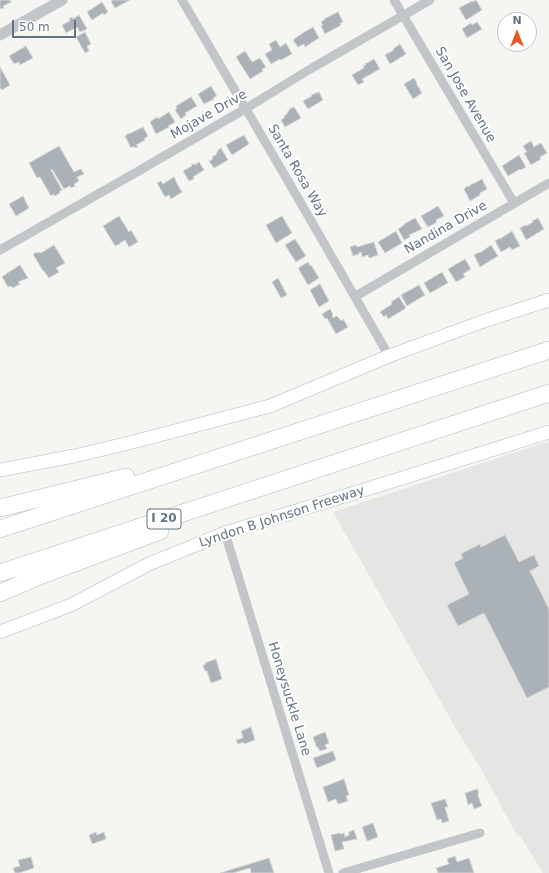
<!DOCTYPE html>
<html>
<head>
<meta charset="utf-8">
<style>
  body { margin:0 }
  #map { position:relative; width:549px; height:873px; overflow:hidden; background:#f5f5f1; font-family:"DejaVu Sans",sans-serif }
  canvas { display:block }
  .north { position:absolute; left:497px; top:12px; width:40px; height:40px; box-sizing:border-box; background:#fff; border:1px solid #c1c7cd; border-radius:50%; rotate:0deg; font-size:11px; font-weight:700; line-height:16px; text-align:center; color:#637382 }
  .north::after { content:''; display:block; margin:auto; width:14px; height:18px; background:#e45922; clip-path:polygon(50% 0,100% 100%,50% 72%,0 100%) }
  .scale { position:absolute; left:12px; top:20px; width:64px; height:18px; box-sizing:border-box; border:2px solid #637382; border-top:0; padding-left:5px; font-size:12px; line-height:14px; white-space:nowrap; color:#637382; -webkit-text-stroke:3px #fff; paint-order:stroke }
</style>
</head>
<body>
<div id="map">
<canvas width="549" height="873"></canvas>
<div class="north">N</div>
<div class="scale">50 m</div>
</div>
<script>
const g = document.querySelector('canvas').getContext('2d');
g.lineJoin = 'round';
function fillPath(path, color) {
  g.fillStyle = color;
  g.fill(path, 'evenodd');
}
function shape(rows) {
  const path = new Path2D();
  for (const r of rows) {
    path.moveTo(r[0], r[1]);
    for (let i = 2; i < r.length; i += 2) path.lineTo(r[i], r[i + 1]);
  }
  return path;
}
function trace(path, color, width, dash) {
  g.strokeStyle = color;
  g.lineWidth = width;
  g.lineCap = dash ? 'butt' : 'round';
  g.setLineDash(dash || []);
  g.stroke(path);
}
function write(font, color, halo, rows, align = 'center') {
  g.font = font + ' "DejaVu Sans",sans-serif';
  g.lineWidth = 4;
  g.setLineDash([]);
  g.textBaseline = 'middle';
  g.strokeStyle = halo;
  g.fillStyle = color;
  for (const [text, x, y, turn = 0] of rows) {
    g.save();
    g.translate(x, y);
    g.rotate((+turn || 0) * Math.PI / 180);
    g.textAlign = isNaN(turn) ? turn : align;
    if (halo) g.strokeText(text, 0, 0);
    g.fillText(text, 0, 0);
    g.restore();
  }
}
fillPath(shape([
  [549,441,549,873,543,873,520,836,518,837,481,769,458,732,333,512]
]), '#e5e6e4');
const building = shape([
  [0,0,10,0,11,2,3,6,4,8,1,9,1,8,0,8,0,0],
  [112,0,130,0,115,8,111,1,112,0],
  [476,0,482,10,466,20,459,8,472,1,472,2,476,0],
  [102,2,108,12,104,15,103,13,92,20,87,12,102,2],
  [338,12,343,22,340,23,341,25,325,34,321,26,323,25,321,22,325,19,324,19,338,12],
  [79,15,87,29,80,32,77,27,66,33,62,25,70,21,69,19,72,17,73,19,79,15],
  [477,22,482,29,467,38,462,29,471,23,472,25,477,22],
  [313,27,319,38,305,47,304,44,298,47,293,40,301,34,313,27],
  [85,32,91,44,87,46,89,51,85,53,76,37,85,32],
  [276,40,280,47,286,43,292,54,281,60,280,59,271,64,265,54,272,50,269,44,276,40],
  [400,44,406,54,390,64,385,55,394,50,393,49,400,44],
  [26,46,33,58,20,65,19,62,14,64,9,56,26,46],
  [245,51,252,62,260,58,266,67,262,69,263,71,250,79,236,57,245,51],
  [374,59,380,69,362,79,364,82,358,85,352,75,364,68,363,66,366,65,365,64,374,59],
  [0,67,10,85,2,90,0,88,0,67],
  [414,78,417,83,416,83,422,93,413,99,404,84,414,78],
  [211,86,217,96,213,98,214,99,204,104,198,94,211,86],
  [319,92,323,100,308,109,303,101,312,96,311,95,319,92],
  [191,97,197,106,185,113,186,115,181,119,175,110,177,108,176,106,191,97],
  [294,107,301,118,285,127,281,120,285,117,284,116,288,113,287,112,290,110,289,109,294,107],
  [169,112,175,122,168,126,169,127,156,134,150,122,157,117,158,119,169,112],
  [143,127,148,136,144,139,145,140,136,145,138,147,135,148,134,146,131,148,125,136,129,133,129,134,143,127],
  [244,135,249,144,232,155,226,145,244,135],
  [531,141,534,147,541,143,547,153,540,157,541,159,531,165,524,153,527,152,523,146,531,141],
  [59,146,74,172,81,169,84,174,77,177,79,181,74,184,75,186,71,188,70,186,64,189,52,169,51,170,62,190,59,192,60,193,55,196,54,194,51,196,40,177,37,178,29,163,59,146],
  [221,148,228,160,214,168,209,161,213,159,212,157,217,154,216,153,218,152,217,151,221,148],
  [519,155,526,167,521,170,520,169,508,176,502,166,519,155],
  [199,162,204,170,193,177,194,179,189,181,183,171,192,166,191,165,194,164,195,165,199,162],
  [174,177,176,180,175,180,182,192,171,199,169,195,165,197,157,183,161,181,163,184,174,177],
  [482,179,487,189,480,193,480,195,470,201,464,189,467,186,468,187,471,185,471,184,473,183,473,184,482,179],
  [23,196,29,208,16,216,9,204,23,196],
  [438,206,444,216,436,220,437,222,428,227,428,225,427,226,421,216,438,206],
  [119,216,129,232,131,230,138,242,129,247,125,240,120,243,120,244,115,246,103,226,119,216],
  [282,216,292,233,276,243,266,225,282,216],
  [415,218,422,229,409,235,410,237,404,240,398,229,404,225,404,224,415,218],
  [538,218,544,229,526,240,520,228,526,225,526,226,533,222,532,221,538,218],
  [396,231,402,243,385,253,378,242,396,231],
  [512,231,520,246,512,250,510,247,501,252,495,241,500,238,500,239,512,231],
  [295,239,306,256,296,262,285,245,295,239],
  [374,242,378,255,369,258,368,255,362,257,361,252,359,253,359,254,353,256,350,247,356,245,357,247,374,242],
  [54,245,65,263,56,268,59,272,49,278,44,271,43,271,33,254,37,252,38,253,40,252,41,253,54,245],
  [491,245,498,256,480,267,474,255,479,252,480,253,491,245],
  [465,259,471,269,463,274,465,277,456,282,448,269,465,259],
  [308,262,310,266,311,265,319,278,308,285,298,268,308,262],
  [20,265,28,278,18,282,20,284,13,288,11,286,8,287,2,277,6,274,20,265],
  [442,272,448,283,430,293,424,283,442,272],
  [278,278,287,295,281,298,272,282,278,278],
  [320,284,329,301,319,307,310,290,320,284],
  [419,285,425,295,407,306,401,295,419,285],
  [399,297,406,308,388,319,386,315,384,317,380,312,392,304,391,302,399,297],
  [330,309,333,314,332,315,333,318,337,316,341,321,343,319,348,327,336,334,327,318,325,319,322,314,330,309],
  [505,535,519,562,534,555,539,566,530,571,549,609,549,687,527,698,484,613,458,626,447,605,469,594,454,563,463,558,461,554,480,544,481,547,505,535],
  [216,659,222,679,211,683,207,671,205,671,203,665,206,664,205,663,216,659],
  [251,727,255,740,244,744,244,742,238,744,236,740,243,738,241,731,251,727],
  [325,732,329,743,325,745,327,749,320,751,318,747,317,748,313,737,325,732],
  [333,751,336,760,317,768,313,758,333,751],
  [344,779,349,795,346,796,348,801,338,804,336,799,328,802,323,787,344,779],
  [477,789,479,793,478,793,478,796,482,806,474,809,472,803,468,805,465,793,477,789],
  [445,799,448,807,445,807,449,821,442,823,441,819,437,820,431,803,445,799],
  [373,823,378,837,367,841,362,827,373,823],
  [354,830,357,839,342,842,344,849,335,851,331,835,339,833,340,834,344,833,345,837,349,835,349,832,354,830],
  [96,832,97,835,104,832,106,839,92,844,89,835,96,832],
  [455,856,457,862,469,858,474,873,438,873,436,868,449,864,447,859,455,856],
  [31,857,34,868,19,873,15,873,13,868,20,866,18,860,31,857],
  [269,858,274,873,251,873,250,868,233,873,220,873,269,858]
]);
fillPath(building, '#aab1b7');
trace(building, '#d6d6d4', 1);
const secondary = shape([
  [0,470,74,456,125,444,270,406,389,356,487,320,549,300],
  [0,632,71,605,149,564,225,533,396,480,549,432]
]);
const motorway = shape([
  [0,508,126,477],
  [0,529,549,350],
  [0,573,549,393],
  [0,593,42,575,160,531]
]);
trace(secondary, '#b4b9be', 14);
trace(motorway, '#b5b8bb', 18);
trace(shape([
  [182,0,284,174,389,356],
  [394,0,514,203],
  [0,250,135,173,245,109,312,68,430,0],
  [356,296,549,183],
  [225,533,329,873],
  [343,873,480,833]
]), '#c2c6c9', 9);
trace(shape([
  [0,35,62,0]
]), '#c2c6c9', 11);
trace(secondary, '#fff', 13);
trace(motorway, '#fff', 17);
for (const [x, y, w] of [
  [164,519,34]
]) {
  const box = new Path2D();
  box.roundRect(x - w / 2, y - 10, w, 20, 3);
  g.fillStyle = '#fff';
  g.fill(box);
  trace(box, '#637382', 1);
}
write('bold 12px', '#637382', null, [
  ["I 20",164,519]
]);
write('13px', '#637382', '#fff', [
  ["San Jose Avenue",465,95,60],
  ["Mojave Drive",209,115,-30],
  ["Santa Rosa Way",297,171,60],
  ["Nandina Drive",446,228,-30],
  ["Lyndon B Johnson Freeway",282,517,-18],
  ["Honeysuckle Lane",289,699,73]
]);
</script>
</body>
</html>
